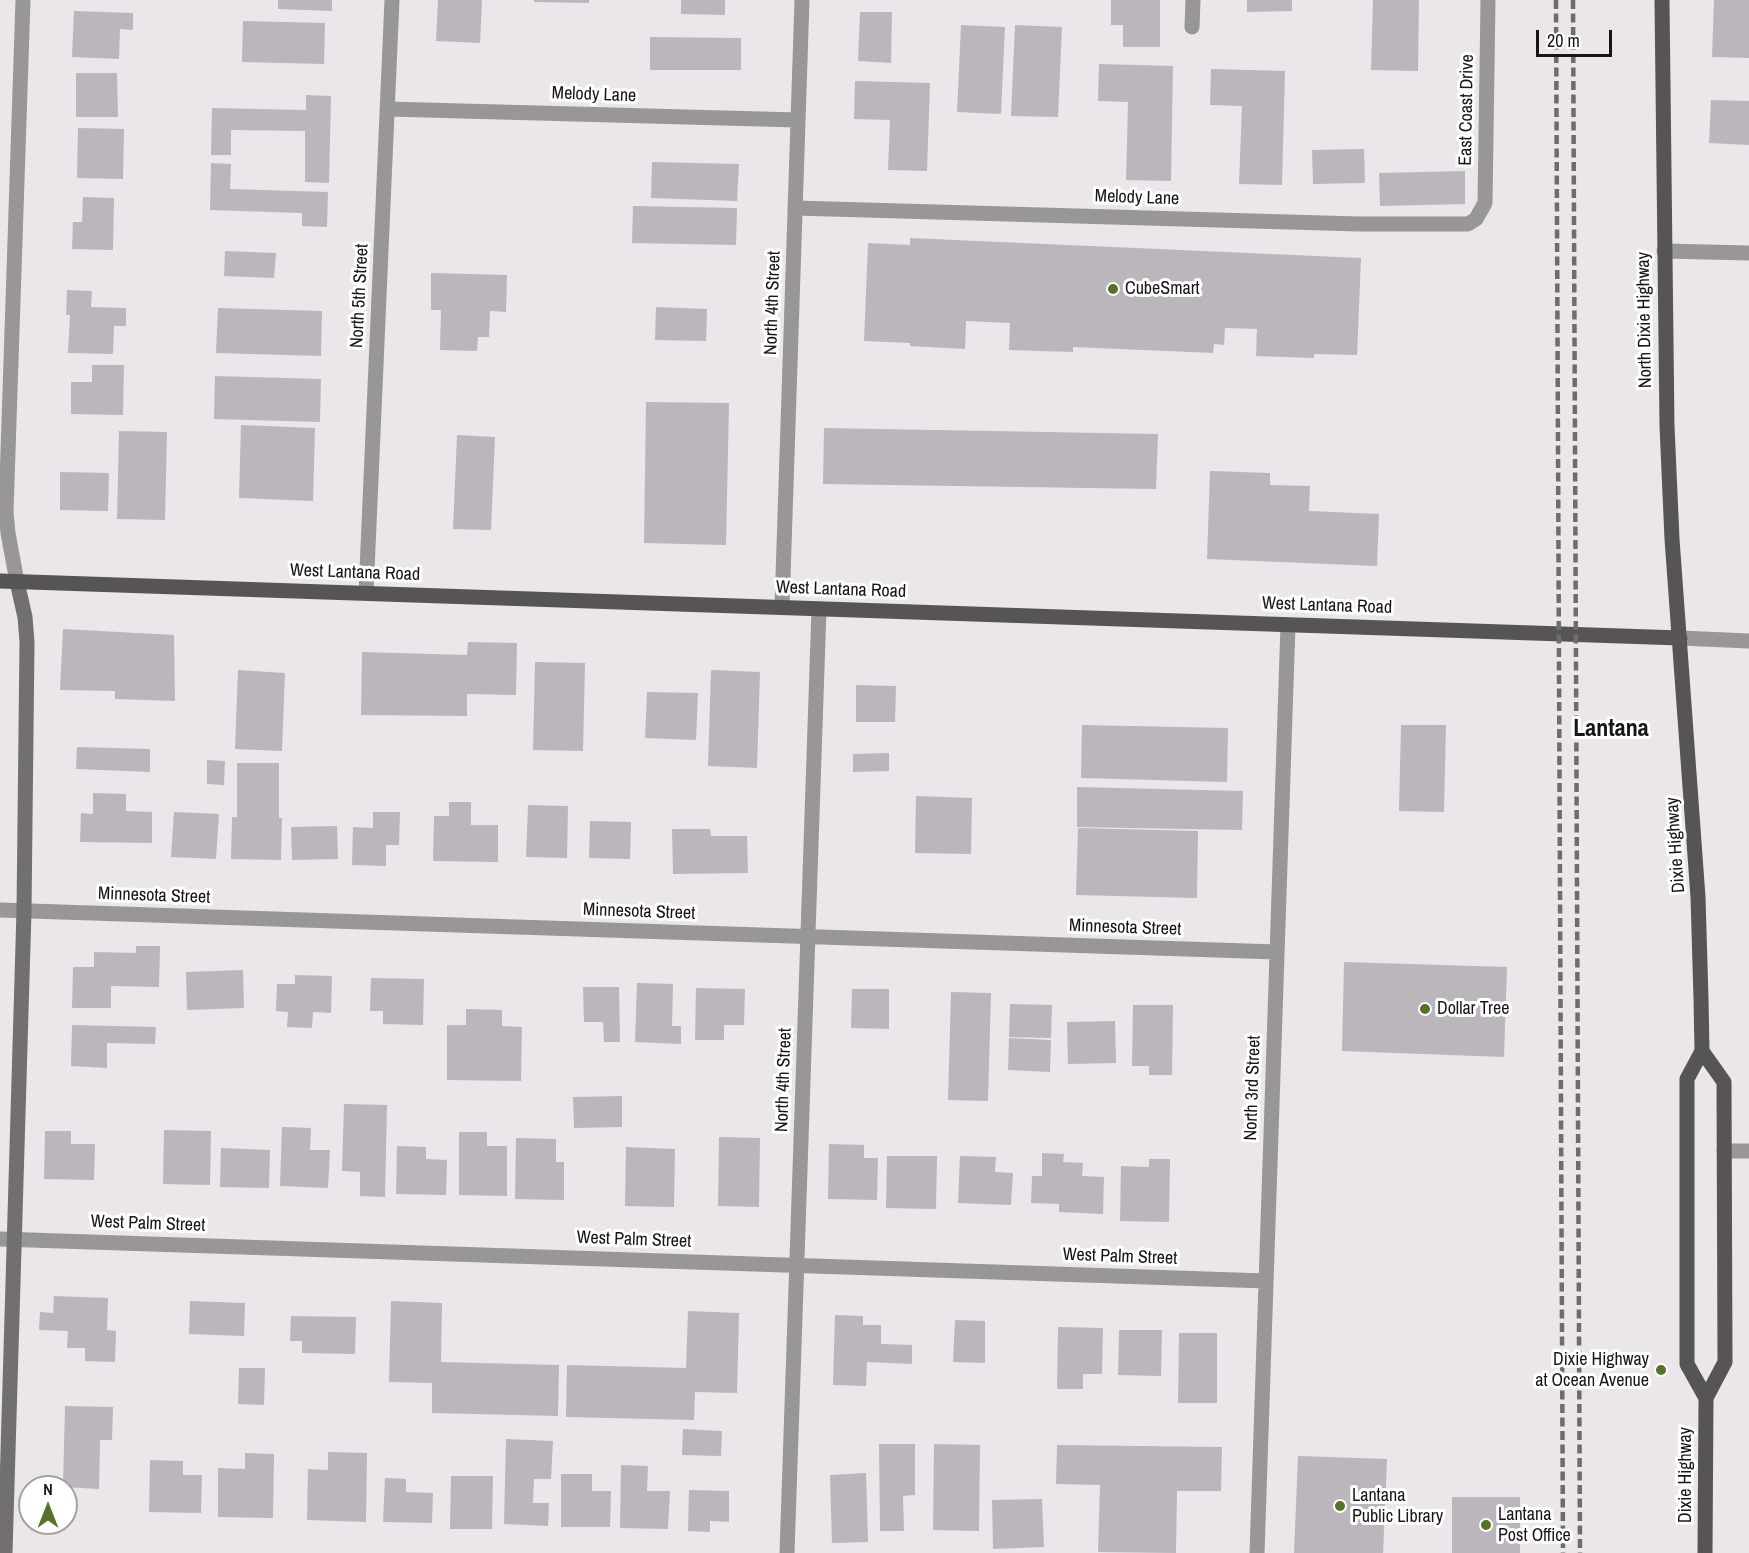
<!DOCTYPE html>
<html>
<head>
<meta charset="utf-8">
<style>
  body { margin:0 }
  #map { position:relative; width:1749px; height:1553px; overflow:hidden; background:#eae6ea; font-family:"Archivo Narrow",sans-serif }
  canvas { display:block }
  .north { position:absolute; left:18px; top:1475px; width:60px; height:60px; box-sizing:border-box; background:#fff; border:2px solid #a2a1a2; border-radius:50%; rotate:0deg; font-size:16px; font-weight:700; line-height:24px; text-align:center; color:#171517 }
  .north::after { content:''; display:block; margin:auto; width:21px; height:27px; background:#567226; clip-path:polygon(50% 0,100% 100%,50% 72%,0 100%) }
  .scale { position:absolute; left:1536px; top:30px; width:76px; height:27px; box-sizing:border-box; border:3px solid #171517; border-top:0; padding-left:8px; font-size:18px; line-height:21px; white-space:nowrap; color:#171517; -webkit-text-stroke:4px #fff; paint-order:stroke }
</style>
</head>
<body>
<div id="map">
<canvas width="1749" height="1553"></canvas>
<div class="north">N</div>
<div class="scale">20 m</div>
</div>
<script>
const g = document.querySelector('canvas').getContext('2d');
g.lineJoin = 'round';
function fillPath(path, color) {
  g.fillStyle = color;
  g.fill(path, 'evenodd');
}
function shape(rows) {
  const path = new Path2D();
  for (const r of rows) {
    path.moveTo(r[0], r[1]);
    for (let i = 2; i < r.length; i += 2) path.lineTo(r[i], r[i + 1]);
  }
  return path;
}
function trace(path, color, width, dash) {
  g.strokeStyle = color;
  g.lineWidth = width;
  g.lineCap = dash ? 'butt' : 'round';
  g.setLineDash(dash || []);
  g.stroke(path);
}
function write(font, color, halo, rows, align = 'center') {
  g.font = font + ' "Archivo Narrow",sans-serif';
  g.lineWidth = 6;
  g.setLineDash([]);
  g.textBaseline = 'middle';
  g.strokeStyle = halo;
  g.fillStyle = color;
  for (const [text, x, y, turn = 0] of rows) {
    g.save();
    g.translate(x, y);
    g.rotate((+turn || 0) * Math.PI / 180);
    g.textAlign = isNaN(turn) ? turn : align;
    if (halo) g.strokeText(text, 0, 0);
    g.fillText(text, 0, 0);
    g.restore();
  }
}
fillPath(shape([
  [278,0,332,0,332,11,278,9],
  [438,0,482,0,480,43,436,41],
  [534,0,589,0,589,3,534,2],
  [681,0,725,0,725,15,681,14],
  [1111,0,1160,0,1160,47,1123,47,1123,25,1111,25],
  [1247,0,1292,0,1292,11,1247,12],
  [1373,0,1419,0,1418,71,1371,70],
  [1714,0,1749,0,1749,58,1712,57],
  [74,11,133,13,133,30,120,29,119,59,72,57],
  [860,12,892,12,891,63,858,61],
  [243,21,325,23,324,64,242,62],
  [961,25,1005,27,1001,114,957,112],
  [1015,25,1062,27,1058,117,1011,116],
  [650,37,741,38,741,70,650,70],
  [1099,64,1173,66,1171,181,1126,180,1128,102,1098,101],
  [1211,69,1285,71,1282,185,1239,184,1242,106,1210,105],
  [76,73,117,73,118,117,76,117],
  [855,81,930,83,927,171,888,170,890,120,854,119],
  [306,95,331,96,329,183,305,182,305,131,231,130,231,155,211,155,212,108,306,110],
  [1711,100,1749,101,1749,145,1709,143],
  [78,128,124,129,123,179,77,178],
  [1364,149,1365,183,1313,184,1312,150],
  [652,162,739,164,737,201,651,198],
  [211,163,231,164,230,189,328,192,327,227,302,226,302,213,210,210],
  [1465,171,1465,204,1380,206,1379,173],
  [83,197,114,198,113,250,72,249,73,222,82,222],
  [633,206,737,208,736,245,632,243],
  [910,238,1361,258,1357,355,1314,354,1314,358,1256,356,1257,329,1225,328,1224,345,1214,344,1213,353,1073,347,1073,352,1009,350,1010,323,966,321,965,349,910,346,910,343,864,341,868,243,910,245],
  [225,251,276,253,274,278,224,276],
  [431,273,507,275,506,312,490,311,489,337,478,337,477,351,440,350,441,310,431,310],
  [67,290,92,291,91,307,126,308,126,326,114,326,113,354,68,353,70,315,66,315],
  [656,307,707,309,706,341,655,340],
  [218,308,322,311,321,356,216,353],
  [92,365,124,365,123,415,71,414,71,382,92,382],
  [215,376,321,379,320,422,214,419],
  [646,402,729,403,726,545,644,543],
  [241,425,315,428,313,501,239,498],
  [824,428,1158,434,1156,489,823,484],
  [119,431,167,432,165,520,117,519],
  [457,435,495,437,491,530,453,529],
  [1210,471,1270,473,1270,485,1310,486,1309,511,1379,514,1377,566,1207,559],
  [60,472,109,473,108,511,60,510],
  [63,629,174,635,175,701,115,699,115,691,60,690],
  [468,642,517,643,516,695,467,694,467,716,361,715,362,652,467,655],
  [535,662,585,663,583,751,533,750],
  [238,670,285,673,282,751,235,749],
  [711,670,760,672,757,768,708,766],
  [856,685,896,686,895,722,856,722],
  [647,692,698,693,696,740,645,738],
  [1082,725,1228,728,1227,782,1081,778],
  [1401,725,1446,725,1444,812,1399,811],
  [77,747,150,749,150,772,76,769],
  [889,753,889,771,853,772,853,754],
  [207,760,225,761,224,785,207,784],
  [237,763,279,763,279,818,282,818,281,860,231,859,232,817,237,817],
  [1077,787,1243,791,1242,830,1077,827],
  [93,793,126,794,126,811,152,812,152,843,80,842,81,813,93,814],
  [916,796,972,798,971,854,915,853],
  [449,802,471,802,471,825,498,825,498,862,433,861,434,816,449,816],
  [528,805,568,806,567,858,526,857],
  [174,812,219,814,216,859,171,857],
  [373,812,400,812,399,845,386,845,386,866,352,865,353,827,373,828],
  [590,821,631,822,630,859,589,858],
  [337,826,338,859,292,860,291,827],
  [1078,828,1198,831,1197,898,1076,895],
  [672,829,710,829,711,836,747,836,748,873,673,874],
  [136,946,160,946,159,987,111,986,111,1008,72,1008,73,967,94,967,94,952,136,953],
  [1344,962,1507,967,1504,1057,1342,1051],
  [243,970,244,1008,187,1010,186,972],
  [295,975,332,976,331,1013,313,1012,312,1028,287,1027,288,1012,276,1011,277,984,295,984],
  [371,978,424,979,423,1025,383,1024,383,1011,370,1011],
  [637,983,673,984,672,1026,681,1026,681,1044,635,1042],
  [583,987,619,987,620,1042,604,1042,603,1022,584,1022],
  [696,988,745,989,744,1025,724,1025,724,1040,695,1040],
  [852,989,889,989,889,1029,851,1028],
  [951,992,991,993,988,1101,948,1100],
  [1010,1004,1052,1005,1051,1038,1009,1037],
  [1133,1005,1173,1005,1172,1075,1149,1075,1149,1066,1132,1066],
  [466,1009,502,1010,502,1026,522,1027,521,1081,447,1080,447,1025,466,1025],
  [1115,1021,1116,1063,1068,1064,1067,1022],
  [72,1025,156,1027,155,1044,107,1043,107,1068,71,1066],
  [1009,1038,1051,1040,1050,1072,1008,1070],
  [622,1096,622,1127,574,1128,573,1097],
  [344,1104,387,1105,385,1197,360,1196,360,1172,342,1171],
  [282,1127,311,1128,310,1150,330,1150,328,1188,280,1186],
  [164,1130,211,1131,210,1185,163,1184],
  [45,1131,71,1131,71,1144,95,1144,94,1180,44,1179],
  [459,1132,487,1132,487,1146,507,1146,507,1196,459,1195],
  [719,1137,760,1138,759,1207,718,1206],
  [516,1138,556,1139,556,1162,564,1162,564,1200,515,1199],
  [829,1144,864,1145,864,1158,878,1158,877,1200,828,1199],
  [397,1146,426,1147,426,1159,447,1160,446,1195,396,1194],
  [626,1147,675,1149,674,1207,625,1206],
  [221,1148,270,1150,269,1188,220,1187],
  [1042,1153,1064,1154,1063,1162,1083,1163,1082,1176,1104,1177,1103,1214,1059,1212,1059,1204,1031,1203,1032,1176,1042,1176],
  [887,1156,937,1156,936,1209,886,1208],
  [960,1156,996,1157,995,1172,1013,1173,1011,1205,958,1203],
  [1149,1159,1170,1159,1169,1222,1120,1221,1121,1166,1149,1167],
  [54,1296,108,1298,107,1330,116,1331,115,1362,85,1361,85,1348,67,1348,68,1331,39,1330,40,1312,53,1313],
  [190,1301,245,1303,244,1336,189,1334],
  [391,1301,442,1303,441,1362,559,1365,558,1416,432,1413,432,1383,389,1382],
  [688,1311,739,1313,737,1393,695,1392,694,1420,566,1417,567,1365,686,1368],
  [835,1315,863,1316,863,1325,881,1325,881,1344,912,1345,912,1364,867,1362,866,1386,833,1385],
  [291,1316,356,1317,355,1354,302,1353,302,1341,290,1341],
  [955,1320,985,1321,985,1363,953,1362],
  [1058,1327,1103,1328,1102,1374,1083,1374,1083,1389,1057,1389],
  [1119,1330,1162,1330,1161,1376,1118,1375],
  [1179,1333,1217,1333,1217,1403,1178,1403],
  [239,1368,265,1368,264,1405,238,1404],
  [65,1406,113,1407,112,1440,100,1440,99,1489,63,1487],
  [683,1429,722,1431,721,1456,682,1455],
  [506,1439,553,1441,551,1479,534,1479,533,1503,549,1503,548,1526,504,1524],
  [879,1444,915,1444,915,1495,903,1496,904,1531,880,1531],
  [934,1444,980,1445,979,1531,933,1530],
  [1057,1445,1222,1447,1221,1491,1177,1491,1176,1553,1098,1552,1100,1485,1056,1484],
  [328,1452,367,1453,366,1522,307,1520,308,1469,328,1470],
  [245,1453,274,1454,273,1518,218,1517,218,1468,245,1469],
  [1298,1456,1387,1459,1383,1553,1294,1553],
  [150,1460,183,1461,183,1475,202,1475,201,1513,149,1512],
  [621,1465,648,1466,647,1491,670,1491,668,1529,620,1528],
  [866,1473,868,1542,832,1543,830,1475],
  [561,1474,592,1474,592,1491,611,1491,610,1527,561,1527],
  [451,1476,493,1476,492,1529,450,1529],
  [385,1478,406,1479,406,1492,433,1493,432,1523,383,1522],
  [689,1490,729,1491,729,1522,710,1521,710,1532,688,1531],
  [1452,1497,1520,1497,1520,1553,1452,1553],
  [1042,1499,1044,1547,993,1549,992,1500]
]), '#bbb6bb');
trace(shape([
  [1192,27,1193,0],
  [388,109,798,120],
  [795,208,1359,224,1468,224,1476,219,1485,203,1488,0],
  [1664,251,1749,253],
  [17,582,8,533,6,512,23,0],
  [366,593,392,0],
  [782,607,802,0],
  [1680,638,1749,641],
  [0,910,1277,952],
  [1724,1151,1749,1151],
  [0,1239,1266,1281],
  [787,1553,819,609],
  [1257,1553,1288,625]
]), '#989698', 15);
trace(shape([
  [5,1553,24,911,27,642,25,617,17,582]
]), '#716f72', 15);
trace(shape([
  [1662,0,1667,426,1672,539,1698,897,1701,999,1702,1051,1687,1079,1687,1364,1706,1398],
  [0,581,1680,638],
  [1702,1051,1724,1082,1725,1362,1706,1398,1705,1553]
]), '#575457', 15);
trace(shape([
  [1556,0,1563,1553],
  [1573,0,1580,1553]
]), '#6f6c6f', 4.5, [9, 4.5]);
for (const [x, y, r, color] of [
  [1113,289,6,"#567226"],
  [1425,1009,6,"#567226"],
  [1661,1370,6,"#567226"],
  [1340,1506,6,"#567226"],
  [1486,1525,6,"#567226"]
]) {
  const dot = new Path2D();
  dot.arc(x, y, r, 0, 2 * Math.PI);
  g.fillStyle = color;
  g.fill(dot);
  trace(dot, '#fff', 2);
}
write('18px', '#171517', '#fff', [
  ["Melody Lane",594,95,2],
  ["East Coast Drive",1467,110,-89],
  ["Melody Lane",1137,198,2],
  ["North 5th Street",360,296,-87],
  ["North 4th Street",773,303,-88],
  ["North Dixie Highway",1645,320,-91],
  ["West Lantana Road",355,573,2],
  ["West Lantana Road",841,590,2],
  ["West Lantana Road",1327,606,2],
  ["Dixie Highway",1676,845,-94],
  ["Minnesota Street",154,896,2],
  ["Minnesota Street",639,912,2],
  ["Minnesota Street",1125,928,2],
  ["North 4th Street",784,1080,-88],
  ["North 3rd Street",1253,1088,-88],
  ["West Palm Street",148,1224,2],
  ["West Palm Street",634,1240,2],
  ["West Palm Street",1120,1257,2],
  ["Dixie Highway",1686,1475,-90]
]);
write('18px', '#171517', '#fff', [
  ["CubeSmart",1125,289],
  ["Dollar Tree",1437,1009],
  ["Dixie Highway",1649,1360,"right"],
  ["at Ocean Avenue",1649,1381,"right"],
  ["Lantana",1352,1496],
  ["Public Library",1352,1517],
  ["Lantana",1498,1515],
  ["Post Office",1498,1536]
], 'left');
write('bold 24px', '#171517', '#fff', [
  ["Lantana",1611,730]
]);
</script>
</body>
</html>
